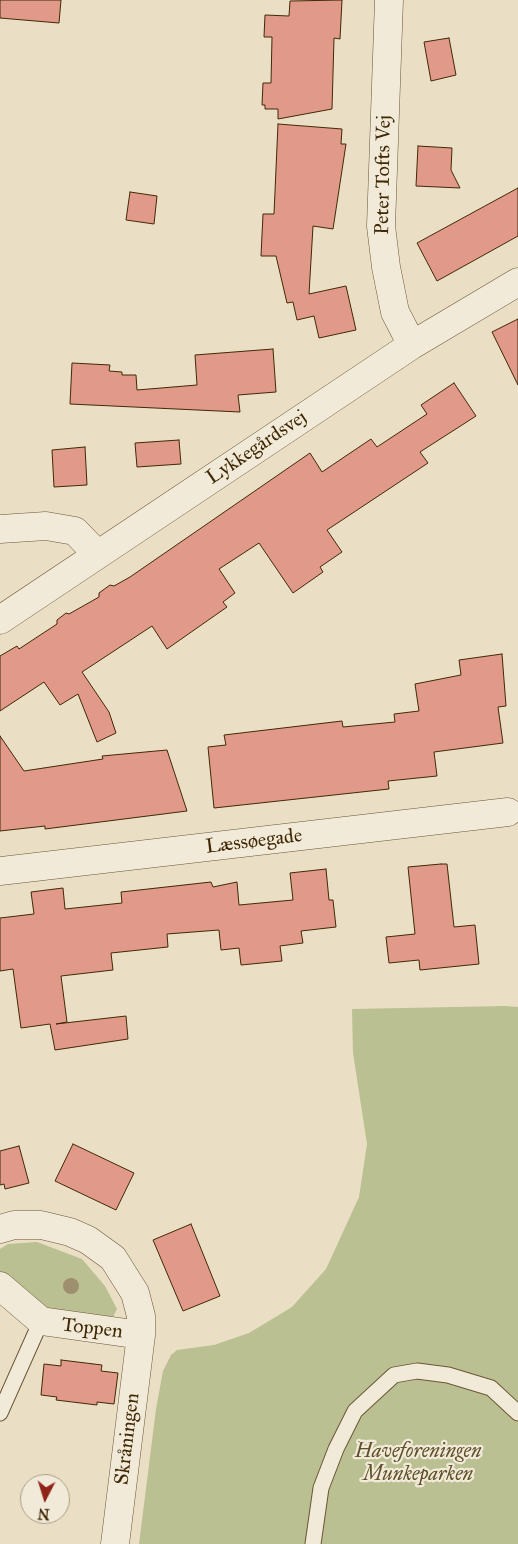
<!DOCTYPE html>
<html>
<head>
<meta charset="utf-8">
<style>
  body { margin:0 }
  #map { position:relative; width:518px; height:1544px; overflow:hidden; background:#eadec4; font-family:"IM FELL Great Primer",serif }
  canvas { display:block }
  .north { position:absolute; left:20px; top:1474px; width:50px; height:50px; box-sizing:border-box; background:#f1ead9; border:1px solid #ab9d84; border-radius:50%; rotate:185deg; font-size:14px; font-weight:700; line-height:20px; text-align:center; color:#412905 }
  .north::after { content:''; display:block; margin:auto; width:18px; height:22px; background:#8f2418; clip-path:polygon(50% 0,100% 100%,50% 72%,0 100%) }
</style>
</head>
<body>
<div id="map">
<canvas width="518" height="1544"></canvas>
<div class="north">N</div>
</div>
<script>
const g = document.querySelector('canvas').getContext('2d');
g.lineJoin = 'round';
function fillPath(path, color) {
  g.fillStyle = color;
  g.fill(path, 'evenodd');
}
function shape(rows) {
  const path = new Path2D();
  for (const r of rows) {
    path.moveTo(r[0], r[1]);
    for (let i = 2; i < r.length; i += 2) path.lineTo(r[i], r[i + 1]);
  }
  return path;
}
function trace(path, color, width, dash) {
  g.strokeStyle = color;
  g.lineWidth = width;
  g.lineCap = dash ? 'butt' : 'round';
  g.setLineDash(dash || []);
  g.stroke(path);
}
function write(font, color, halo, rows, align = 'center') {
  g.font = font + ' "IM FELL Great Primer",serif';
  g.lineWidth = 4.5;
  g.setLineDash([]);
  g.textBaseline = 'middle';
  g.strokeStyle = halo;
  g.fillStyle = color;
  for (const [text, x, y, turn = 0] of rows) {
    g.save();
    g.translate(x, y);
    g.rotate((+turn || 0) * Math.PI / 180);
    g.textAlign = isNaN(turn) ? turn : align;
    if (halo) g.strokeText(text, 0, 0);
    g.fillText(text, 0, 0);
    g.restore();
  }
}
fillPath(shape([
  [505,1006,518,1007,518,1544,139,1544,156,1409,163,1371,171,1355,177,1350,214,1345,249,1333,292,1307,326,1269,359,1197,367,1144,353,1053,352,1009],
  [37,1242,82,1259,105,1286,117,1309,113,1317,64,1313,39,1306,2,1276,0,1273,0,1249,8,1244]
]), '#bac091');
const building = shape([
  [0,0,61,0,59,23,0,18,0,0],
  [342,0,340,39,334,38,332,109,278,119,278,109,265,109,265,105,262,105,263,83,271,83,272,37,264,37,265,15,289,16,290,1,342,0],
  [449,38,456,75,431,81,424,42,449,38],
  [278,124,342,129,341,144,346,144,333,229,313,226,309,294,346,286,356,330,319,338,314,316,297,320,293,302,287,303,276,256,261,256,263,214,274,214,278,124],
  [418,146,452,148,451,170,460,188,416,186,418,146],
  [518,188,518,236,437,281,417,243,518,188],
  [130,192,157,196,154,224,126,220,130,192],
  [518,319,518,385,492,332,518,319],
  [273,349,276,392,238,395,240,412,70,404,72,363,110,365,109,371,122,372,122,375,136,375,137,390,197,385,195,355,273,349],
  [454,383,476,416,420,452,428,463,327,530,342,552,320,567,323,572,293,593,259,543,219,569,235,593,223,602,227,607,167,649,152,626,82,672,109,712,116,733,97,742,78,694,60,705,44,682,0,711,0,656,17,646,19,649,57,624,57,620,66,613,69,614,99,597,99,593,110,585,114,586,130,577,310,453,322,472,371,439,377,447,427,414,421,405,454,383],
  [179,440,181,464,137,467,135,443,179,440],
  [85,447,87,485,54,487,52,450,85,447],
  [502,654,506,706,498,707,503,743,434,752,437,776,388,781,389,789,214,808,208,747,226,745,224,735,342,721,343,727,395,722,394,714,419,711,415,684,461,675,459,660,502,654],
  [0,736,24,771,103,759,102,756,167,750,187,811,45,829,45,826,0,831,0,736],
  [441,864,447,864,454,927,475,925,479,964,420,970,419,960,389,963,386,937,415,934,408,867,441,864],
  [326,869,329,900,333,900,336,927,301,931,303,943,280,946,282,961,241,965,239,948,221,950,219,930,167,934,168,947,111,953,113,970,61,976,67,1022,56,1024,126,1016,128,1039,55,1050,50,1024,21,1028,13,969,0,971,0,918,34,914,31,892,63,888,65,909,122,903,121,892,211,882,213,887,237,882,239,905,293,900,290,873,326,869],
  [73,1144,134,1173,116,1210,55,1181,73,1144],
  [19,1146,29,1183,5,1189,4,1184,0,1185,0,1151,19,1146],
  [191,1224,220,1296,183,1311,153,1240,191,1224],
  [61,1360,102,1365,101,1371,118,1373,114,1404,97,1402,97,1405,56,1400,57,1397,41,1395,44,1364,61,1366,61,1360]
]);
fillPath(building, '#e19989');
trace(building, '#412905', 1);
const service = shape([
  [0,1413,41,1321],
  [313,1544,321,1488,336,1449,355,1411,394,1375,417,1371,448,1375,491,1388,518,1413]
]);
const minor = shape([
  [389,0,381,226,386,267,395,312,412,345],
  [0,529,46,526,75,531,97,554],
  [0,620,412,345,518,282],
  [0,871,508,812],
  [0,1229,14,1225,41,1225,70,1232,88,1240,113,1258,135,1293,141,1316,141,1335,41,1321,0,1286],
  [115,1544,141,1335]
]);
trace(service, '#6b5635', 17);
trace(minor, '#6b5635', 29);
trace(service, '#f1ead9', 15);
trace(minor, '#f1ead9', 28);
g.fillStyle = '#9e8f6e';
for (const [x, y] of [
  [71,1286]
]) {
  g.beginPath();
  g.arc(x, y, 8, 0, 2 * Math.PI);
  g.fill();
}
write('20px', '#412905', '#f1ead9', [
  ["Peter Tofts Vej",384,175,-89],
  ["Lykkegårdsvej",257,448,-34],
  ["Læssøegade",254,842,-7],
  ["Toppen",92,1329,7],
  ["Skråningen",128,1439,-83]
]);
write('italic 20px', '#5f4f28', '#f1ead9', [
  ["Haveforeningen",418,1452],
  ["Munkeparken",418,1475]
]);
</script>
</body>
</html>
